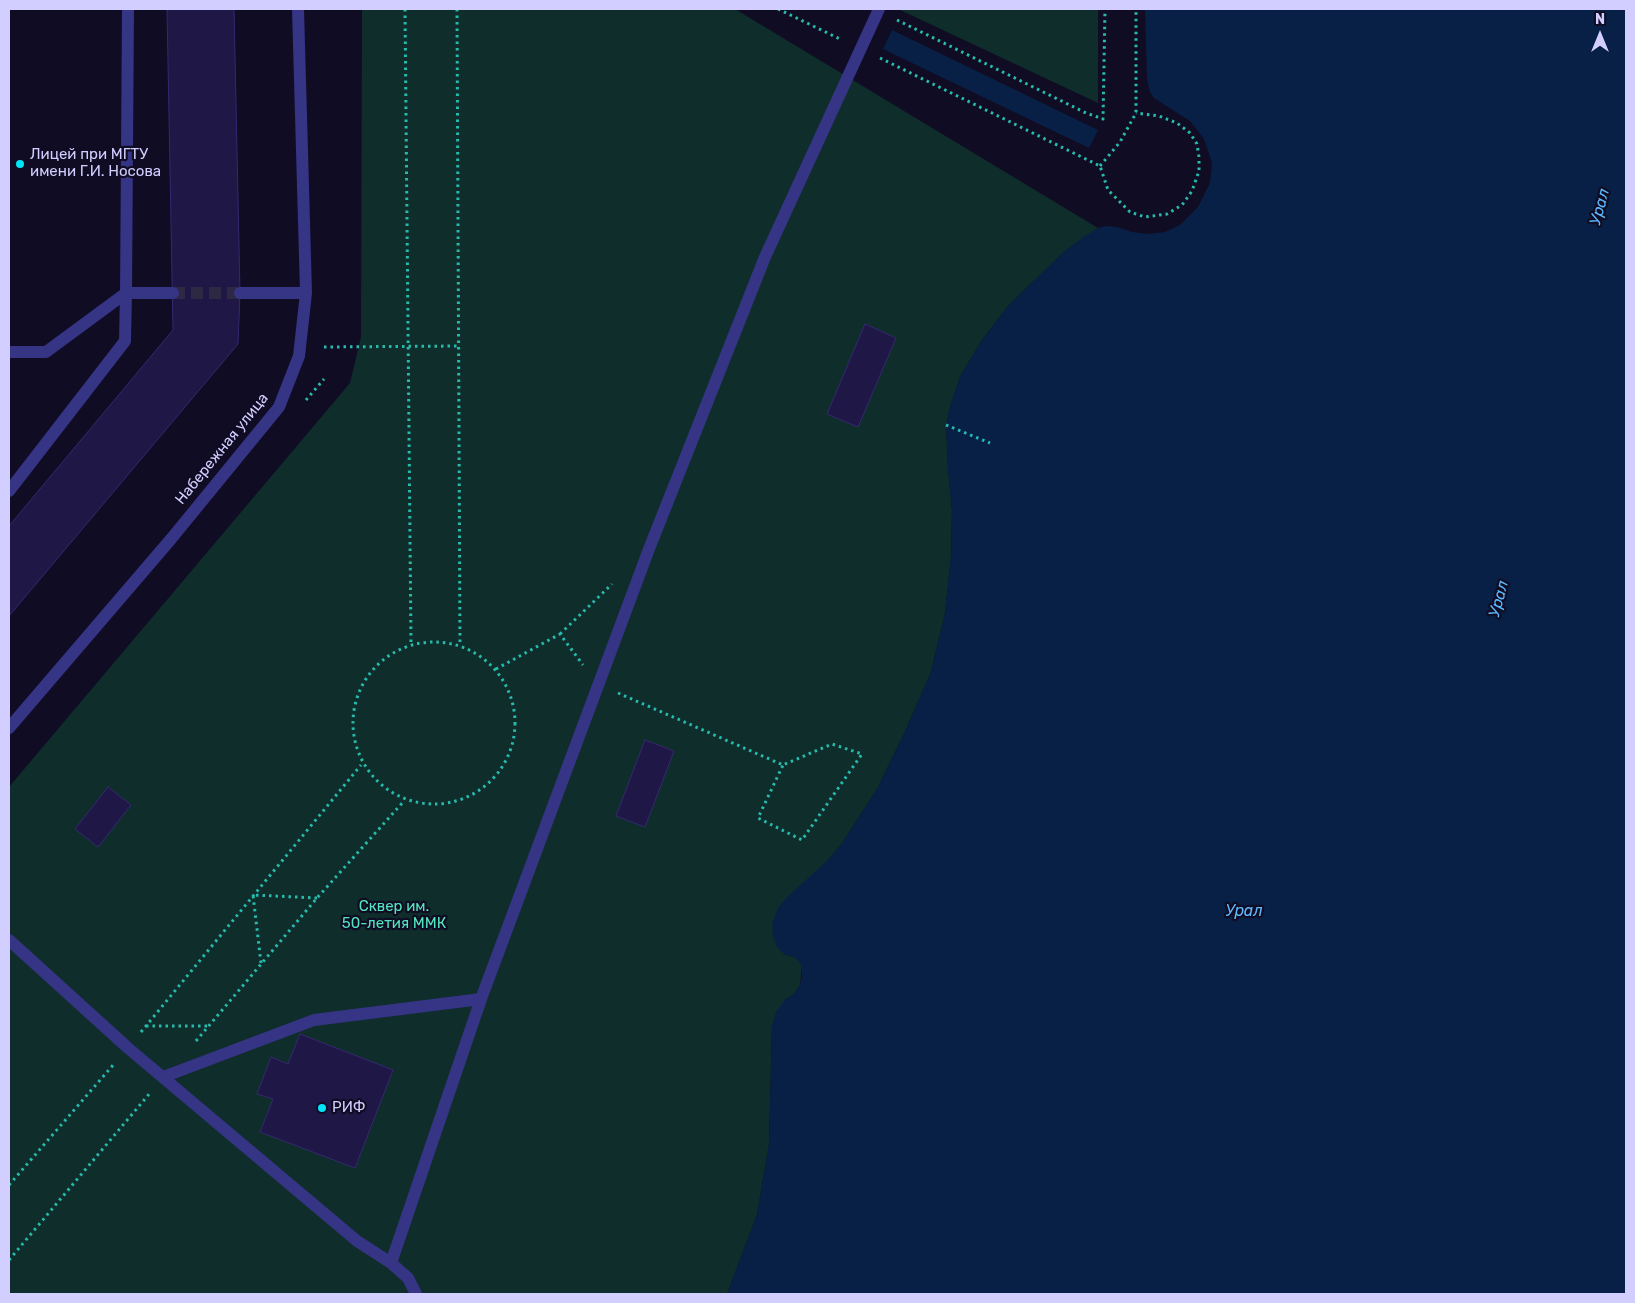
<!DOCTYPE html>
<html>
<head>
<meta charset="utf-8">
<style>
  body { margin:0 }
  #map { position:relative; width:1635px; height:1303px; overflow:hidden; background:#100c23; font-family:Rubik,sans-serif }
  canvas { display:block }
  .frame { position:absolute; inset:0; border:10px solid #d2ceff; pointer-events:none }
  .north { position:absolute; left:1575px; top:10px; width:50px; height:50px; -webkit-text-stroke:4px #100c23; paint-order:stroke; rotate:0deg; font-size:14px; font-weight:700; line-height:20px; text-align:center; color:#d2ceff }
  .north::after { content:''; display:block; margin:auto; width:18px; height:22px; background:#d2ceff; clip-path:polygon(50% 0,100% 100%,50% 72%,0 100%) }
</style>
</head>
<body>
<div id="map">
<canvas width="1635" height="1303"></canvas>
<div class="frame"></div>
<div class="north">N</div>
</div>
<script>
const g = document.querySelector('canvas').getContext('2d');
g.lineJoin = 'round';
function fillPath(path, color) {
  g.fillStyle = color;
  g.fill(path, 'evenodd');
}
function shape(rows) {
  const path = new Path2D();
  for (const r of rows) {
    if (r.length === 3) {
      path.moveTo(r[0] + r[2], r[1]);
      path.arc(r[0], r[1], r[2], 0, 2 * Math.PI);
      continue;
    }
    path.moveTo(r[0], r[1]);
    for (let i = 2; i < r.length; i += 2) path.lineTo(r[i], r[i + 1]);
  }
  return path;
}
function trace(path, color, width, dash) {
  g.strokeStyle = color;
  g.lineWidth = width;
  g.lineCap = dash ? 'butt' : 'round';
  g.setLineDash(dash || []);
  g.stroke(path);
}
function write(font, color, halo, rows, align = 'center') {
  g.font = font + ' Rubik,sans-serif';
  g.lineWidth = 4.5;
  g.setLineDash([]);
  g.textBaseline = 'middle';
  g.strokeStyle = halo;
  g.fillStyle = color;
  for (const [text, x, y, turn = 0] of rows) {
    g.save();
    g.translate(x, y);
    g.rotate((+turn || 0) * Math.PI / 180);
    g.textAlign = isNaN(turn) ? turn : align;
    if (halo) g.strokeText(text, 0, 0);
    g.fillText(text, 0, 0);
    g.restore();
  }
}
fillPath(shape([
  [362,9,735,9,1098,228,1065,251,1008,306,982,340,960,377,950,407,946,425,948,469,952,510,951,557,945,613,931,672,904,734,877,789,841,845,827,861,784,954,795,957,799,961,802,966,800,985,795,993,785,1000,772,1026,769,1144,757,1215,727,1294,9,1294,9,787,350,383,361,337],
  [898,9,1098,9,1098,103]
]), '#0f2d2b');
fillPath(shape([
  [1145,9,1626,9,1626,1294,727,1294,757,1215,769,1144,772,1026,776,1012,785,1000,795,993,800,985,802,975,802,966,795,957,784,954,777,947,773,937,772,923,778,908,787,897,827,861,841,845,877,789,904,734,931,672,945,613,951,557,952,510,948,469,946,425,950,407,960,377,982,340,1008,306,1065,251,1082,238,1098,228,1106,226,1117,227,1132,232,1148,234,1165,232,1180,225,1198,207,1210,183,1212,163,1204,139,1190,121,1154,98,1150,92,1147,79],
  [892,30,1098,130,1089,148,883,49]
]), '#082046');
const building = shape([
  [167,9,234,9,240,293,238,344,9,616,9,526,173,330,167,9],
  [865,324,896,338,858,427,827,414,865,324],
  [645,740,674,751,645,827,616,816,645,740],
  [108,787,131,805,98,847,75,829,108,787],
  [300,1034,393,1070,355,1168,260,1132,273,1099,257,1094,271,1057,288,1064,300,1034]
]);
fillPath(building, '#1f1745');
trace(building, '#352872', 1);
trace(shape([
  [173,293,240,293]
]), '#2d2944', 12, [12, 6]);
trace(shape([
  [405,9,411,644],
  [457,9,460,645],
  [778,9,842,40],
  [897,20,1086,113,1103,119,1105,9],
  [880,58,1100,166,1108,190,1130,212,1145,217,1167,214,1182,205,1192,191,1199,171,1199,157,1197,144,1190,133,1177,123,1159,116,1136,113],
  [1100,166,1120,142,1136,113,1136,9],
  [324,347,458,346],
  [306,400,324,379],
  [946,425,990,443],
  [560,634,612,584],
  [434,723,81],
  [496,669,560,634,583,665],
  [618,693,783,765,832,744,862,754,802,840,758,818,783,765],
  [261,963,253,895,317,898],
  [146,1026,210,1026],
  [141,1032,361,765],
  [196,1041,317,898,404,801],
  [9,1185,114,1064],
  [9,1260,150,1093]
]), '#27bbae', 3, [2.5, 4]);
trace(shape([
  [240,293,306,293],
  [9,352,46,352,126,293,128,9],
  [9,491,125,341,126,293,173,293],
  [9,728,171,539,279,407,299,356,306,293,298,9],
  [9,940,128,1048,357,1241,391,1263],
  [163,1077,314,1020,481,999],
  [416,1294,408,1278,391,1263,481,999,649,549,765,257,879,9]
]), '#353485', 12);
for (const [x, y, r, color] of [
  [20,164,5,"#00e6f9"],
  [322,1108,5,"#00e6f9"]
]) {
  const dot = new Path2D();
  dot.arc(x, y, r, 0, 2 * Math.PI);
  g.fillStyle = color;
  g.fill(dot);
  trace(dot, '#100c23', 2);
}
write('15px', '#d2ceff', '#100c23', [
  ["Лицей при МГТУ",30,155],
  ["имени Г.И. Носова",30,172],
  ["РИФ",332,1108]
], 'left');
write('15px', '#d2ceff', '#100c23', [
  ["Набережная улица",222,449,-51]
]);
write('15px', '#53e6be', '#100c23', [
  ["Сквер им.",394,907],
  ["50-летия ММК",394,924]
]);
write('italic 16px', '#5cb8ff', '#100c23', [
  ["Урал",1600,207,-75],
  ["Урал",1499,599,-75],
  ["Урал",1244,911]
]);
</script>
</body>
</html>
